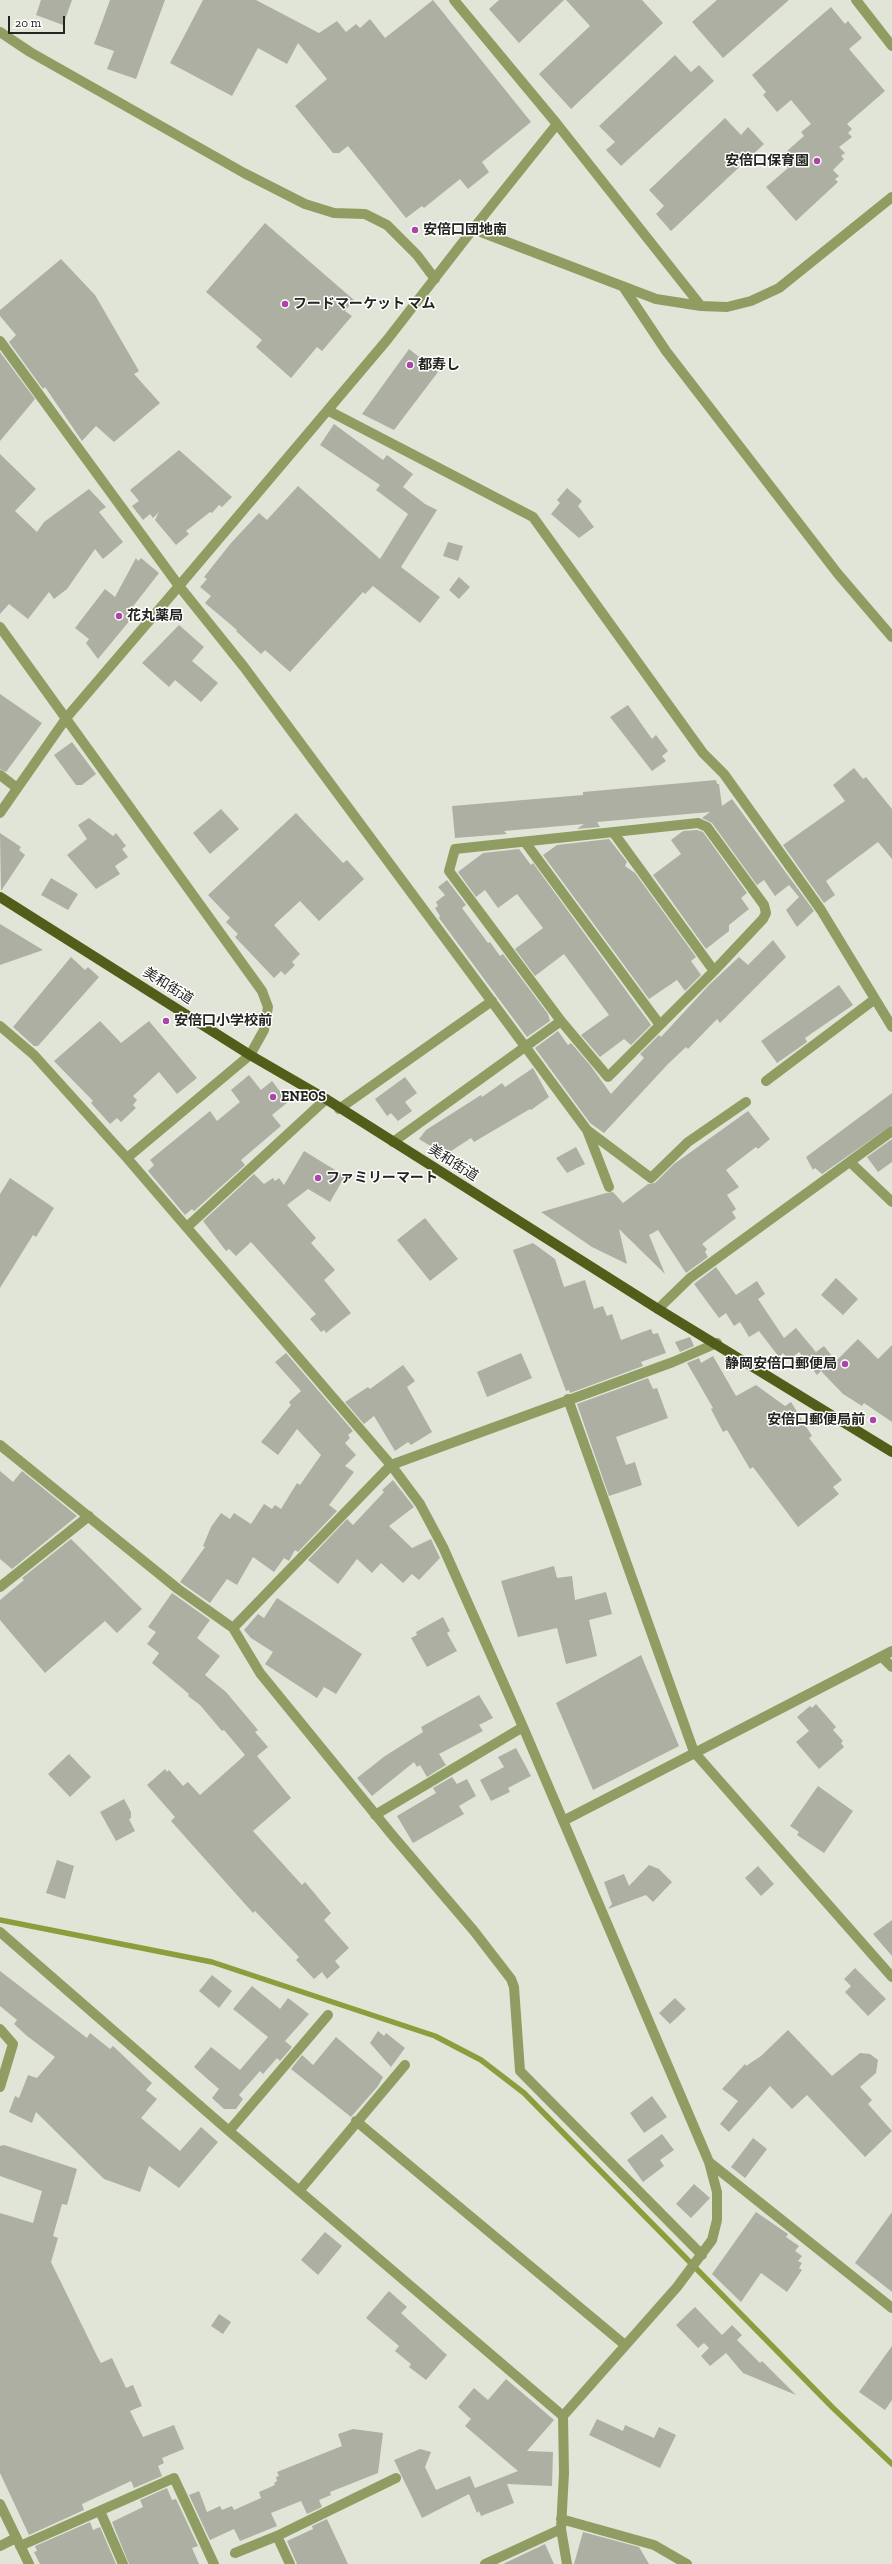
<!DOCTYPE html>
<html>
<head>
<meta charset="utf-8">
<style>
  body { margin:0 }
  #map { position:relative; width:892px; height:2564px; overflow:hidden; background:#e1e5d7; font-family:"Zilla Slab",serif }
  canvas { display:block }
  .scale { position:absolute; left:8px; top:16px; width:57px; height:18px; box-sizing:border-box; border:2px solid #242520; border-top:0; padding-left:5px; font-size:12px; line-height:14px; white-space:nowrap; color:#242520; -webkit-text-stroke:3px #fff; paint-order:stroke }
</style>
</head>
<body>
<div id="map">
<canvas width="892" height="2564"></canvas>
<div class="scale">20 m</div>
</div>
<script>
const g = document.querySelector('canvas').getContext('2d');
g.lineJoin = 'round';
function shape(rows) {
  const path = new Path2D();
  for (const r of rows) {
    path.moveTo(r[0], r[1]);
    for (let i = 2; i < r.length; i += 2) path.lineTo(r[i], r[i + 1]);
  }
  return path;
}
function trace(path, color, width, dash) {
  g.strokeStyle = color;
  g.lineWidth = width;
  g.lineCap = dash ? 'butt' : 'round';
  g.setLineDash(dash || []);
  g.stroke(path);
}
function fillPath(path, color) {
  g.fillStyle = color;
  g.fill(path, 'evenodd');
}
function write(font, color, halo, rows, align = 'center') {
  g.font = font + ' "Zilla Slab","Noto Sans JP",serif';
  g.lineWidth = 3;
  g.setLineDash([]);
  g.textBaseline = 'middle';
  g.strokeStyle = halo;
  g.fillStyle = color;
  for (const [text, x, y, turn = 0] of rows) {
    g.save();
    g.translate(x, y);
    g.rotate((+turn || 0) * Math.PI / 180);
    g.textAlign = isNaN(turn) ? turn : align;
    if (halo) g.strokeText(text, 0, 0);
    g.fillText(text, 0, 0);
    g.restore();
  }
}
trace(shape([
  [0,1920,212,1962,435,2036,481,2060,524,2093,833,2408,892,2464]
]), '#8b9e3e', 5.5);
fillPath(shape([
  [41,0,72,0,63,25,36,15],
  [110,0,165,0,136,79,107,69,114,51,94,44],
  [203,0,256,0,319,33,337,21,346,32,356,24,360,28,370,19,385,38,433,0,531,122,482,162,489,172,468,189,460,179,424,208,422,206,406,218,348,146,339,153,333,153,295,106,327,79,298,43,287,64,258,48,232,96,170,63],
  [499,0,564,0,519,43,489,9],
  [566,0,642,0,663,23,571,109,539,74,590,26],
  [717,0,789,0,723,58,692,22],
  [831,7,845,24,848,21,862,38,849,49,885,91,847,124,852,129,848,133,852,137,839,147,845,153,841,156,844,159,833,170,839,176,835,179,838,182,796,221,766,187,788,168,779,158,804,136,801,132,811,124,791,100,777,112,763,95,766,92,752,75],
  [675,55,691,72,699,65,714,81,621,166,606,150,615,142,599,126],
  [725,118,741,135,748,127,764,144,671,231,656,214,664,206,649,190],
  [265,223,354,300,345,311,352,316,322,351,317,347,291,378,256,347,262,340,206,292],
  [61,259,95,295,139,371,134,374,160,403,114,442,96,426,82,441,45,387,43,389,9,342,16,335,0,316,0,310],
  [409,349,438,372,394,430,362,414],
  [0,352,35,399,0,441],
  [334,424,383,460,387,455,413,474,403,487,425,504,437,510,401,567,440,597,420,623,373,586,365,594,363,592,290,672,265,650,261,654,236,631,237,630,205,603,211,596,200,587,207,579,204,577,231,543,259,513,267,520,298,486,380,559,408,514,376,490,380,485,320,445],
  [179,450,232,497,222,507,219,505,212,513,210,512,186,531,189,534,176,545,155,520,159,512,153,518,150,514,143,520,132,506,139,501,130,490],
  [0,454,36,489,15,511,37,532,44,522,89,489,106,507,99,512,123,542,103,559,95,549,67,589,54,599,49,592,28,619,9,604,0,614],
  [567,488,582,501,578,506,594,527,579,538,551,514,560,503,557,500],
  [448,542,463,546,458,561,443,556],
  [136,558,138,561,141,558,159,573,131,609,136,613,98,659,86,643,89,639,75,628,105,589,115,597],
  [459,577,470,587,459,599,449,590],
  [179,625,204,647,192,661,218,683,201,702,175,680,169,687,142,663],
  [0,694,42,723,6,772,0,769],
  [628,705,652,739,656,735,668,751,662,756,666,761,652,771,610,717],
  [72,742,96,774,82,785,76,785,54,755],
  [854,768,863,779,866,777,892,809,892,859,878,842,826,881,835,895,824,903,783,845,845,801,833,785],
  [716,780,717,784,719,784,722,806,732,799,814,911,797,927,786,910,799,897,789,885,775,896,764,880,757,885,712,823,702,818,710,812,597,822,600,827,577,829,584,824,504,831,507,834,455,838,452,806,583,795,583,792],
  [221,809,239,829,210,854,193,833],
  [296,813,343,863,347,860,364,879,319,921,300,901,274,925,300,954,292,962,295,965,285,975,281,971,274,978,235,937,238,934,226,922,230,918,208,895],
  [89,818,113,836,116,833,126,846,122,849,128,857,115,866,120,874,96,889,67,855,87,839,78,825],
  [697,830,703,832,747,893,741,898,749,909,729,925,729,931,706,949,653,875,681,854,671,840,683,831],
  [0,833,21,847,19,850,25,855,1,891],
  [609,839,627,862,625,866,635,873,696,957,691,961,701,975,685,991,677,980,649,999,543,855,557,845],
  [519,849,531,865,533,863,651,1025,631,1045,624,1039,600,1057,581,1035,609,1015,564,954,535,976,515,949,543,928,517,894,498,908,485,890,476,897,458,872,483,853],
  [51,878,78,894,68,910,41,895],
  [447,880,466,905,462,908,488,943,490,942,500,956,503,954,548,1014,550,1021,527,1037,439,918,440,916,435,908,438,906,436,902,445,895,438,887],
  [0,924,43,950,0,965],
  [773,940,786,957,720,1023,717,1019,688,1049,686,1047,668,1064,604,1133,590,1123,535,1048,558,1031,568,1045,571,1043,590,1065,611,1094,644,1058,640,1054,659,1035,661,1037,709,985,739,957,748,965],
  [71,957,85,970,88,967,99,977,38,1046,34,1046,13,1027],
  [839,985,853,1005,805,1038,807,1042,777,1063,761,1041],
  [100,1021,121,1043,149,1021,197,1078,177,1094,159,1072,133,1096,137,1100,133,1105,136,1108,121,1122,117,1118,110,1124,91,1103,93,1101,54,1061],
  [533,1068,549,1097,531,1110,530,1109,474,1142,471,1138,445,1155,419,1139,426,1130,481,1095,482,1097,502,1083,505,1087],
  [249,1075,261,1090,272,1081,288,1102,272,1115,281,1126,241,1160,245,1165,194,1211,192,1209,185,1215,148,1171,154,1165,150,1160,210,1111,217,1121,240,1102,231,1090],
  [405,1077,417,1093,405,1102,412,1111,398,1121,391,1113,387,1116,375,1099],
  [892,1093,892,1125,822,1174,815,1168,813,1170,806,1157],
  [748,1111,770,1139,758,1149,756,1147,726,1170,739,1187,727,1195,736,1209,732,1212,736,1218,702,1244,707,1249,705,1252,708,1257,686,1273,658,1230,649,1235,665,1274,619,1229,627,1264,592,1247,541,1212,606,1193,613,1192,623,1203,648,1184,655,1183,674,1164],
  [892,1139,892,1162,878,1172,867,1157],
  [576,1147,585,1164,567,1173,556,1158],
  [304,1151,345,1176,330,1202,308,1189,287,1205,316,1238,311,1243,335,1270,324,1280,351,1313,326,1333,324,1330,321,1332,310,1319,316,1314,251,1242,236,1256,229,1249,226,1251,203,1221,254,1174,264,1184,273,1178,275,1181,279,1178,284,1185],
  [10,1178,54,1208,36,1237,33,1235,0,1288,0,1194],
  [425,1218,458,1259,430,1281,397,1240],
  [533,1243,555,1259,564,1287,585,1280,594,1309,603,1306,607,1316,612,1314,621,1340,651,1329,653,1334,658,1333,666,1353,641,1362,643,1366,570,1393,569,1390,566,1391,513,1250],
  [716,1267,736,1295,757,1281,765,1294,758,1299,784,1338,796,1328,816,1352,824,1346,836,1361,858,1339,878,1359,892,1345,892,1422,864,1403,862,1406,843,1394,821,1371,817,1375,799,1352,789,1360,783,1353,779,1357,759,1331,749,1337,740,1322,734,1326,726,1313,719,1318,694,1284],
  [836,1278,858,1299,843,1315,821,1295],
  [690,1337,694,1346,680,1352,675,1342],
  [286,1353,353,1431,348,1435,350,1438,345,1443,356,1455,345,1466,354,1472,329,1505,337,1511,298,1552,295,1550,289,1561,284,1558,274,1572,253,1557,237,1585,227,1579,210,1603,180,1582,205,1547,203,1546,211,1527,221,1513,230,1519,234,1513,251,1524,264,1504,272,1509,275,1505,281,1509,297,1483,300,1485,321,1455,297,1429,278,1455,261,1442,291,1405,289,1402,301,1391,275,1362],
  [521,1353,532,1378,487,1397,477,1372],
  [713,1356,736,1396,756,1385,785,1406,791,1402,812,1436,809,1438,842,1480,833,1487,839,1494,798,1527,753,1467,750,1469,727,1430,723,1432,711,1409,713,1408,687,1363,699,1358,701,1363],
  [403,1365,415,1381,407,1387,432,1432,411,1445,408,1442,395,1451,374,1416,364,1424,345,1402,368,1387,370,1389],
  [648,1378,653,1389,657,1388,668,1418,616,1437,626,1465,635,1462,642,1485,609,1496,577,1404],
  [0,1471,13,1482,22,1471,77,1516,12,1569,0,1559],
  [393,1480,414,1507,389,1526,412,1548,431,1539,440,1558,419,1580,412,1574,403,1583,381,1563,372,1573,357,1559,338,1584,308,1560,347,1519,353,1525,384,1492,382,1490],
  [71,1539,142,1609,117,1633,105,1621,45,1673,0,1620,0,1600,24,1580,22,1578],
  [554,1566,557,1578,572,1576,575,1600,606,1592,612,1614,589,1620,597,1656,566,1664,557,1628,518,1637,501,1581],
  [172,1593,210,1620,197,1638,220,1656,205,1675,226,1692,258,1730,255,1732,268,1747,257,1756,291,1798,253,1831,302,1885,305,1882,331,1913,324,1920,349,1948,335,1961,340,1967,327,1979,322,1972,314,1979,296,1960,299,1957,255,1911,253,1913,171,1821,175,1817,147,1785,165,1769,167,1772,169,1770,183,1786,188,1782,200,1795,245,1755,224,1730,222,1731,200,1705,188,1696,189,1694,152,1663,159,1653,147,1644,156,1632,148,1627],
  [277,1598,362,1654,336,1694,324,1687,317,1698,265,1664,273,1652,251,1638,244,1630,258,1614,264,1618],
  [443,1617,450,1631,447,1633,457,1651,427,1667,411,1638,417,1635,416,1632],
  [641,1655,679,1746,593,1790,556,1703],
  [479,1695,493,1718,479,1725,483,1731,439,1754,446,1765,427,1777,420,1765,417,1767,414,1762,372,1796,357,1778,385,1756,423,1732,421,1727],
  [816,1704,836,1727,833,1730,843,1741,841,1743,844,1747,819,1769,796,1742,809,1731,797,1717,810,1706,812,1708],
  [516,1748,531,1776,508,1788,510,1792,491,1801,480,1780,504,1767,498,1757],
  [69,1754,91,1777,70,1797,48,1774],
  [452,1777,457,1784,467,1779,476,1796,459,1806,464,1814,413,1843,397,1816,436,1793,433,1788],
  [818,1786,853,1811,824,1853,797,1835,799,1832,790,1826],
  [124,1799,131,1812,131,1818,129,1819,135,1831,116,1841,100,1812],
  [57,1860,74,1866,65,1899,46,1893],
  [649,1865,659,1869,672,1882,653,1902,646,1895,608,1909,612,1904,604,1882,624,1874,629,1886],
  [758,1866,774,1884,761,1896,745,1878],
  [892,1920,892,1956,873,1934],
  [855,1968,886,1999,868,2016,845,1992,851,1986,844,1979],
  [0,1971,87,2038,90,2033,110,2049,113,2046,152,2083,146,2090,157,2099,141,2118,180,2151,201,2127,218,2142,179,2188,149,2166,140,2192,104,2179,36,2112,32,2123,9,2112,15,2096,19,2098,28,2075,37,2078,55,2057,27,2036,14,2024,17,2020,0,2006],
  [212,1975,232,1991,219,2008,199,1991],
  [252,1986,280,2009,288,1998,309,2014,285,2041,292,2047,280,2061,277,2058,263,2074,260,2071,239,2095,243,2099,236,2109,224,2109,212,2098,219,2089,194,2067,211,2047,240,2070,268,2037,233,2009],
  [675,1998,686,2009,670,2024,659,2013],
  [788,2030,832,2076,860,2053,870,2054,878,2060,876,2073,860,2087,872,2100,868,2104,892,2131,865,2157,807,2095,792,2109,770,2086,729,2132,720,2124,738,2101,722,2089,745,2064,746,2066,761,2056],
  [378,2031,384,2036,386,2033,405,2048,391,2067,370,2043],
  [336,2037,383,2077,378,2086,351,2117,291,2069,302,2055,313,2065],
  [652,2096,667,2117,644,2133,630,2113],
  [662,2134,674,2150,660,2160,664,2166,643,2182,627,2160],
  [753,2138,767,2149,745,2178,731,2167],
  [4,2145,77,2169,67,2205,62,2204,53,2236,58,2238,51,2262,98,2358,101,2363,112,2358,126,2388,133,2385,142,2406,130,2411,143,2437,174,2425,184,2449,162,2458,164,2463,158,2466,162,2476,134,2488,131,2481,82,2504,84,2510,29,2535,0,2473,0,2213,33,2223,42,2191,0,2176,0,2146],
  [694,2184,710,2198,691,2218,676,2204],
  [756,2212,788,2234,786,2237,799,2246,795,2251,802,2256,798,2261,802,2263,799,2268,802,2270,787,2292,761,2273,741,2302,712,2274],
  [892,2212,892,2292,855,2263],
  [325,2232,342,2246,318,2275,301,2260],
  [389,2291,407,2307,401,2313,447,2355,426,2380,409,2367,411,2364,395,2351,399,2346,366,2318],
  [695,2307,722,2335,732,2325,742,2335,737,2340,760,2363,762,2361,796,2395,743,2373,726,2353,710,2366,701,2356,709,2348,704,2343,698,2348,676,2325],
  [219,2314,231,2322,223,2334,211,2326],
  [892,2346,892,2400,885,2410,859,2392],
  [506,2379,554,2420,527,2451,553,2452,552,2486,507,2484,514,2503,481,2516,479,2511,477,2513,469,2494,422,2518,394,2460,420,2449,431,2452,425,2467,436,2490,470,2476,475,2488,518,2471,465,2426,471,2419,458,2407,474,2388,488,2400],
  [597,2419,623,2431,625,2425,654,2438,659,2427,676,2435,660,2468,589,2435],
  [353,2429,383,2433,378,2473,330,2492,331,2495,319,2500,322,2507,307,2514,301,2501,271,2513,277,2526,240,2541,234,2529,210,2540,189,2495,199,2491,207,2512,220,2506,222,2510,232,2506,234,2510,261,2498,259,2492,275,2485,274,2483,277,2481,276,2477,279,2476,277,2472,342,2446,338,2434],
  [167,2488,172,2500,176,2499,198,2546,192,2548,199,2564,129,2564,112,2522,143,2507,140,2500],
  [327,2519,348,2564,297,2564,287,2541,313,2529,312,2526],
  [90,2522,93,2530,100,2527,116,2564,40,2564,34,2552,37,2551,35,2546],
  [583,2532,639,2547,649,2564,574,2564],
  [545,2544,554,2564,503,2564]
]), '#acafa2');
trace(shape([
  [454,0,557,124,701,306],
  [856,0,892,46],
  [0,32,30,52,244,173,305,204,334,213,365,214,387,225,417,255,435,279],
  [473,229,656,299,701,306,727,307,751,301,779,288,892,197],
  [624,288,666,351,838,574,892,637],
  [0,341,179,586,244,667,587,1130,609,1187],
  [329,411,533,517,703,753,724,774,821,910,892,1027],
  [179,586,387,340,473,229,557,124],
  [0,627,262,991,268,1007,264,1030,250,1055,127,1158],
  [0,775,17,788],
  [698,823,707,827,764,905,766,913,763,919,714,971,608,1077,561,1021,449,871,455,849,698,823],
  [613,832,714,971],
  [525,842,660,1025],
  [0,1026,34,1055,127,1158,391,1465,420,1504,443,1547,523,1727,709,2162,717,2192,717,2220,712,2240,677,2287,563,2416,564,2473,561,2529,567,2564],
  [766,1081,875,999],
  [339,1109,492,1001],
  [587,1130,651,1178,688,1142,746,1102],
  [393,1142,561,1021],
  [850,1162,892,1202],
  [187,1227,326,1099],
  [658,1309,690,1278,892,1131],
  [568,1399,694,1752,892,1977],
  [0,1445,178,1589,233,1628,260,1673,393,1836,474,1931,511,1979,514,1987,520,2071,702,2255],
  [0,1587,89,1516],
  [233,1628,391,1465,673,1362,717,1343],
  [882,1657,892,1667],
  [375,1815,523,1727],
  [563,1821,892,1651],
  [0,1932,229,2131,563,2416],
  [0,2029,13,2044,0,2087],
  [356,2121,625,2345],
  [229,2131,328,2015],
  [709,2162,892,2308],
  [299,2191,405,2065],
  [0,2504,29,2564],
  [100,2511,123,2564],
  [561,2519,654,2545,687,2564],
  [277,2536,290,2564],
  [0,2546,16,2538],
  [20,2546,174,2478,214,2564],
  [235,2553,277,2536,396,2478],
  [485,2564,561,2529]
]), '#8f9d62', 10);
trace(shape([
  [0,813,67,717,179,586]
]), '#8f9d62', 10);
trace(shape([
  [0,897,250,1055,326,1099,658,1309,892,1452]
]), '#515d18', 10);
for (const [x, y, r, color] of [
  [817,161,4,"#ac45a8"],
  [415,230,4,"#ac45a8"],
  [285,304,4,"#ac45a8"],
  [410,365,4,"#ac45a8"],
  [119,616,4,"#ac45a8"],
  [166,1021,4,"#ac45a8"],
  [273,1097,4,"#ac45a8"],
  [318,1178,4,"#ac45a8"],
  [845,1364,4,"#ac45a8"],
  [873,1420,4,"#ac45a8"]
]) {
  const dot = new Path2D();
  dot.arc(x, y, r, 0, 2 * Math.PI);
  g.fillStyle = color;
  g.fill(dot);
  trace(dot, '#fff', 1.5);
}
write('bold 14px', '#242520', '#fff', [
  ["安倍口保育園",809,161,"right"],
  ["安倍口団地南",423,230],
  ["フードマーケット マム",293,304],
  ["都寿し",418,365],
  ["花丸薬局",127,616],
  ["安倍口小学校前",174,1021],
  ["ENEOS",281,1097],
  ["ファミリーマート",326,1178],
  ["静岡安倍口郵便局",837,1364,"right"],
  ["安倍口郵便局前",865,1420,"right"]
], 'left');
write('14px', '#242520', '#fff', [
  ["美和街道",168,986,32],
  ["美和街道",453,1163,32]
]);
</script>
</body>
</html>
